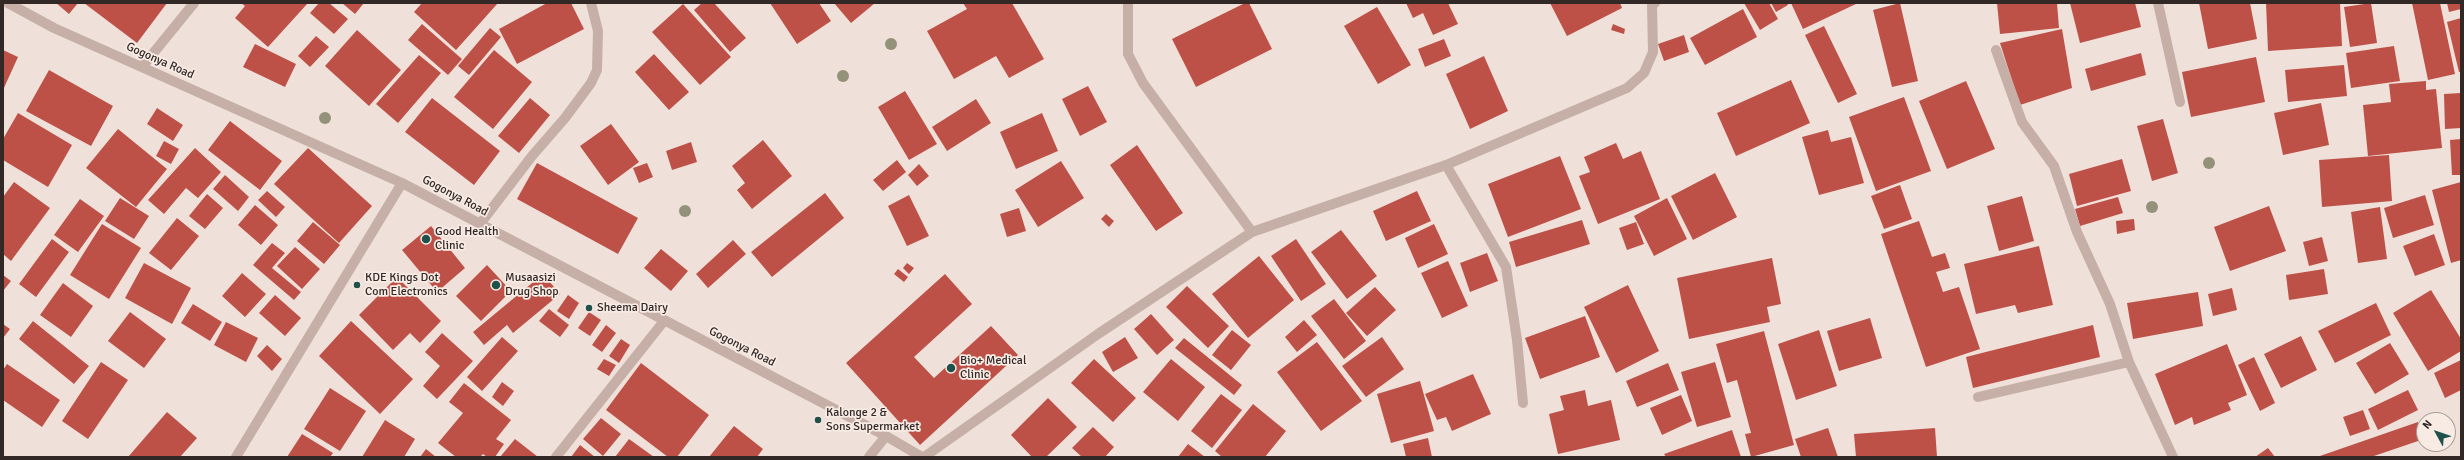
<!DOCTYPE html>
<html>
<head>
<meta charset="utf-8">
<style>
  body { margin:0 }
  #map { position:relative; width:2464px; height:460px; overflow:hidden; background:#efe1d9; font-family:Signika,sans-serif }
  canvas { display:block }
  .frame { position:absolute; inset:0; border:4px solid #322826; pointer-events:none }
  .north { position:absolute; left:2416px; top:412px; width:40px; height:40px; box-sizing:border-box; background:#f7ebe4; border:1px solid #a89d98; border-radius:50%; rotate:310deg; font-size:11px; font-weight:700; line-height:16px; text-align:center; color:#322826 }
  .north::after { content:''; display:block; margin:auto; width:14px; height:18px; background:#1f514b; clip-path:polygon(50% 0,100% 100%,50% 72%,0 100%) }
</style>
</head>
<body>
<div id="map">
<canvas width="2464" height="460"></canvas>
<div class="frame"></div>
<div class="north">N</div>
</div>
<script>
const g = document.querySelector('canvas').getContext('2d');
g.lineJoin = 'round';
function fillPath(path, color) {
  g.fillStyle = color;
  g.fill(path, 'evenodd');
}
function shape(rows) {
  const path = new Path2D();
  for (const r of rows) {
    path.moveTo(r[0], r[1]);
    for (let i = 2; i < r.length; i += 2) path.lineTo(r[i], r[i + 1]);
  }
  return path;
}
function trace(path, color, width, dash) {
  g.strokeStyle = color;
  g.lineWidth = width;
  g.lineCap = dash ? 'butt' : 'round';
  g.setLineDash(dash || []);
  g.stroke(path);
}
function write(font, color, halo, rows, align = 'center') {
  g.font = font + ' Signika,sans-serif';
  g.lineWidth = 3.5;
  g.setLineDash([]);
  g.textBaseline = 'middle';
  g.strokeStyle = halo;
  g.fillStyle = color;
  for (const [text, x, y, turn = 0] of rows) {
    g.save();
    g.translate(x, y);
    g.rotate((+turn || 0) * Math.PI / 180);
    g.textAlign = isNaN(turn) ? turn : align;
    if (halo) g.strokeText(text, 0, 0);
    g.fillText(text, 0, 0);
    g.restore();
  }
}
fillPath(shape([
  [56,3,78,3,69,14],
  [84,3,167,3,137,43],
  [241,3,308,3,268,47,235,18,245,6],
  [319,3,329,3,348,19,334,34,310,13],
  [342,3,364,3,355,14],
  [422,3,498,3,456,50,414,12],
  [547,3,571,3,584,29,517,64,499,29],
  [702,3,714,3,746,38,730,52,694,10],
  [770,3,819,3,831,21,797,44],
  [834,3,875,3,851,23],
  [963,3,1012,3,1044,59,1009,78,996,56,954,79,927,31,967,9],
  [1245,3,1249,3,1272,49,1196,87,1172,39],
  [1406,3,1448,3,1458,24,1433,35,1423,13,1413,18],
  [1550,3,1620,3,1622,8,1567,36],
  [1744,3,1769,3,1778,19,1760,30],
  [1771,3,1787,3,1788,5,1776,12],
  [1791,3,1858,3,1803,29],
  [1900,3,1918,81,1892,87,1873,10],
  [1997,3,2057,3,2059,28,2000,34],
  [2070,3,2135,3,2141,27,2080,43],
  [2199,3,2250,3,2257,39,2208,49],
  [2266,3,2340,3,2342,46,2268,51],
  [2371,3,2377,43,2350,47,2344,7],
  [2412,3,2440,3,2455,74,2428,80],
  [2447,3,2461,3,2461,9,2449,12],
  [683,4,731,57,700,85,652,32],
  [1377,7,1411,65,1378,84,1344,26],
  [1743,9,1757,37,1705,65,1690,38],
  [2461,18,2461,72,2459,72,2447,22],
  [422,24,462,59,448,75,408,40],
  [1613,24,1625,29,1624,34,1611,30],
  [1824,26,1857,94,1838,103,1805,35],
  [490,28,501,37,469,75,458,66],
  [2062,29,2072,88,2020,105,2000,43],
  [357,30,401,70,369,106,325,66],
  [1684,35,1689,52,1664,61,1658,44],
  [316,36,329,47,310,67,298,56],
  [1444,39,1451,56,1425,67,1418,49],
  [255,44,296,64,285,87,243,67],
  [2394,46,2400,81,2351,88,2346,53],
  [3,50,18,57,3,90],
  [494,50,532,82,493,129,454,97],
  [2141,53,2146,75,2091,91,2085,69],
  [654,54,689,92,669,110,635,72],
  [419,55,441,73,398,123,376,104],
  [1484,56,1508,111,1470,129,1446,74],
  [2256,57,2265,102,2191,117,2182,72],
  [2344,65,2347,96,2288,102,2285,70],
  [49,70,113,106,91,146,26,111],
  [1791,80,1810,123,1736,156,1717,113],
  [1966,81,1995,149,1947,169,1919,101],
  [2426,81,2426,90,2436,89,2442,148,2368,156,2363,105,2391,102,2389,84],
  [1088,86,1107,122,1080,136,1062,99],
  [905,91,937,144,909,160,878,107],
  [2461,93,2461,128,2445,129,2444,94],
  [1904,97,1931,171,1876,191,1849,117],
  [432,98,500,151,474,185,405,132],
  [530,98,550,115,519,153,498,136],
  [976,99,991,123,947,151,932,127],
  [2321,103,2329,145,2283,155,2274,113],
  [157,108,183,125,173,141,147,124],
  [18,113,72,145,48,187,3,160,3,139],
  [1042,113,1058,151,1016,169,1000,132],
  [2163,119,2178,173,2152,181,2137,126],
  [230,121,282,161,260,190,208,150],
  [611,124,639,162,608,185,580,146],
  [118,129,167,169,136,207,86,168],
  [1828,130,1831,142,1851,137,1864,183,1819,195,1802,137],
  [2461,139,2461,175,2452,175,2450,140],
  [763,140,792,176,752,209,737,190,745,183,732,166],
  [164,141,179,149,171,164,156,156],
  [691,142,697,162,672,170,666,151],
  [1616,143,1623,159,1641,151,1660,199,1598,224,1579,176,1590,172,1584,157],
  [1137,145,1183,213,1156,231,1110,165],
  [195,148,221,172,198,198,186,188,164,214,148,200],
  [308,148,372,206,339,243,274,184],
  [2389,155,2392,201,2322,207,2319,160],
  [1560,156,1581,209,1508,237,1488,184],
  [2122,159,2131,191,2077,206,2069,174],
  [897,160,906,172,883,191,873,180],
  [1061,161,1084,198,1038,227,1015,190],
  [537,163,638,218,618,254,517,199],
  [647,163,653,177,639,183,633,168],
  [919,164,929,176,917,186,908,175],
  [1715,173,1737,217,1693,240,1671,196],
  [225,175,249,197,238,211,213,189],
  [14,182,50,208,11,261,3,254,3,197],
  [2461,182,2461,260,2451,263,2432,190],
  [1900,185,1912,219,1884,229,1871,196],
  [267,191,285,207,276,217,258,200],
  [1417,191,1431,221,1386,241,1373,211],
  [825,193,844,218,772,277,751,252],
  [207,194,223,208,205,229,189,216],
  [909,195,929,236,907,246,888,206],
  [2425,195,2434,225,2393,238,2384,208],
  [2022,196,2034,241,1999,251,1987,206],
  [2118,197,2123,213,2080,226,2075,209],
  [120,198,149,216,134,239,105,221],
  [1667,198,1687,239,1654,256,1634,216],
  [80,199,104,216,78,252,54,235],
  [255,205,278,225,261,245,238,225],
  [2269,206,2286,251,2230,271,2214,227],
  [2380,207,2387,259,2358,263,2351,212],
  [1019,208,1026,231,1007,237,1000,214],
  [1106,214,1114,221,1109,227,1101,219],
  [177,218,199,236,171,270,149,253],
  [2134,219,2135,230,2117,234,2116,221],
  [1582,220,1590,244,1516,267,1509,242],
  [1919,221,1932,257,1945,253,1950,268,1936,272,1943,292,1959,287,1980,349,1926,367,1881,234],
  [313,222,340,245,324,264,297,241],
  [1636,222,1644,244,1627,250,1619,228],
  [102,224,141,248,109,299,70,275],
  [1434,224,1448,254,1418,268,1405,238],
  [431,226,465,268,437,292,402,250],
  [1341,230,1377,276,1347,299,1311,252],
  [2434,234,2445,265,2415,276,2403,246],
  [2322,237,2328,261,2309,266,2303,242],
  [52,239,69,252,36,297,19,284],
  [1296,239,1326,284,1301,301,1271,256],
  [733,240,746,254,708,288,696,274],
  [272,243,285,253,272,268,301,292,294,300,253,265],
  [2039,246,2053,305,2018,313,2015,305,1976,314,1964,264],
  [295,247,320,269,302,289,277,266],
  [661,249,688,271,671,291,644,268],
  [1487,253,1498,281,1470,292,1460,263],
  [1259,256,1294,300,1248,338,1212,294],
  [1772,258,1781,304,1767,307,1770,322,1689,339,1677,278],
  [1448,261,1468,306,1442,318,1421,273],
  [144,263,191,288,172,324,125,298],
  [907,263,914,268,909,274,903,268],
  [487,265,511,291,481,321,456,296],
  [898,269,908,277,904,282,894,274],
  [2324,269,2328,294,2289,300,2286,275],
  [242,273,266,294,245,317,222,296],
  [543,274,560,294,513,333,507,325,484,345,473,332],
  [945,274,972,304,914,357,934,378,991,326,1018,355,920,445,846,363],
  [3,275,11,281,3,291],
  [397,277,441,321,420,343,410,333,393,350,359,315],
  [63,283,93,306,71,337,40,315],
  [1628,285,1659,351,1616,373,1584,307],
  [1187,286,1229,326,1208,348,1166,307],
  [1375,287,1396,310,1367,336,1346,313],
  [2232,288,2237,310,2213,316,2208,294],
  [2431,290,2461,339,2461,351,2428,371,2393,313],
  [2198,292,2203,326,2133,339,2127,303],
  [275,295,301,318,285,336,259,313],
  [568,295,579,303,569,319,557,311],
  [1334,299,1366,341,1344,359,1311,316],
  [2376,303,2391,335,2335,363,2318,331],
  [193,304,222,322,210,341,181,323],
  [549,309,569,325,560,337,539,321],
  [130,312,166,339,144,368,108,341],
  [589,312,601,320,590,336,578,328],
  [1151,314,1174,340,1157,355,1134,329],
  [1585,316,1600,357,1540,379,1525,338],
  [1870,318,1882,358,1839,371,1827,331],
  [1304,320,1317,335,1297,352,1285,337],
  [33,321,89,366,74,384,19,339],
  [351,321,413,379,380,414,319,356],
  [226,322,258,338,246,362,214,345],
  [3,324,10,329,3,338],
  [606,325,616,333,602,352,592,345],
  [2093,325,2100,357,1973,388,1966,357],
  [1232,330,1251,345,1231,370,1212,355],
  [1819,330,1837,386,1796,400,1778,344],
  [1764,331,1794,445,1751,457,1745,434,1751,433,1737,380,1727,383,1716,344],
  [442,333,473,361,437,399,423,386,440,366,425,352],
  [2301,336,2317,370,2281,388,2264,354],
  [502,337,518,351,482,391,467,377],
  [1125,337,1138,358,1113,372,1102,352],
  [1382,337,1404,369,1366,397,1342,366],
  [1184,338,1242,385,1234,395,1175,348],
  [621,339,630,345,619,363,609,356],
  [1317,342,1362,401,1321,431,1277,372],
  [2390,343,2409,374,2375,394,2356,363],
  [2227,344,2247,395,2228,403,2231,410,2194,425,2192,417,2175,425,2155,374],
  [267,345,282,359,272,371,257,356],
  [2254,357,2275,403,2260,411,2238,365],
  [604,359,616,365,609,376,597,369],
  [1094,359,1136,398,1113,422,1071,383],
  [1171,359,1205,387,1178,421,1143,392],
  [2461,360,2461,390,2445,398,2434,373],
  [101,362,128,380,88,439,62,421],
  [1715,362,1731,417,1697,427,1681,372],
  [641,363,709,415,677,457,668,457,606,410],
  [1668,363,1679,390,1637,407,1626,381],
  [7,364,60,400,42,427,3,400,3,370],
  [1473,374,1491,414,1452,431,1446,417,1437,420,1425,394],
  [1420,381,1434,431,1391,443,1377,394],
  [502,382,514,391,503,406,492,397],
  [464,383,511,420,496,439,504,444,495,457,487,457,483,454,480,457,456,457,438,443,463,413,449,402],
  [330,388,366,411,340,451,304,429],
  [1585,390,1588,406,1611,400,1620,440,1558,454,1549,414,1564,410,1560,396],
  [2408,390,2418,410,2378,430,2368,409],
  [1221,394,1242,410,1212,448,1191,431],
  [1681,395,1692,421,1662,435,1650,408],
  [1048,398,1077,427,1046,457,1032,457,1011,435],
  [1253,404,1286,431,1265,457,1222,457,1215,451],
  [2363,410,2370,429,2350,436,2343,417],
  [167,412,197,438,180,457,128,457],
  [601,418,621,434,603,456,583,439],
  [385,420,415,439,404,457,362,457],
  [2418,422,2424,439,2371,457,2317,457],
  [734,426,763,449,757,457,709,457],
  [1093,427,1114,447,1105,457,1082,457,1072,448],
  [1828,428,1838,457,1801,457,1795,439],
  [1935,428,1937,457,1856,457,1854,434],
  [1732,430,1741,457,1666,457,1664,454],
  [302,434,333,453,330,457,287,457],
  [1428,438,1432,457,1406,457,1403,444],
  [515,439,538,457,500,457],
  [629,439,654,457,615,457],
  [1188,444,1205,457,1178,457],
  [580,445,595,457,571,457],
  [2268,448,2275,457,2255,457],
  [426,449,436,457,420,457]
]), '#bd5148');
trace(shape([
  [8,3,54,28,402,183,886,436,922,457],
  [1128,3,1128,54,1143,83,1252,232],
  [2158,3,2180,102],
  [1996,50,2022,122,2054,166,2077,232,2110,304,2129,362,2173,457],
  [142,67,194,3],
  [1446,165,1506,267,1517,340,1523,403],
  [480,224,532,156,565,118,591,83,597,70,598,31,591,3],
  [1978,397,2129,362],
  [236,457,402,183],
  [556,457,664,321],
  [869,457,886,436],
  [924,457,1098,334,1252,232,1446,165,1627,88,1644,73,1653,52,1652,4,1655,3]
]), '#c6afa6', 10);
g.fillStyle = '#93917a';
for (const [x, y] of [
  [891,44],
  [843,76],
  [325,118],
  [2209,163],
  [2152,207],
  [685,211]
]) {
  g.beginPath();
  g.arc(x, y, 6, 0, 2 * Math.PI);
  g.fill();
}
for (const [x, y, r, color] of [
  [426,239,5,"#1f514b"],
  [357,285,4,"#1f514b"],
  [496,285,5,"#1f514b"],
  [589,308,4,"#1f514b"],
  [951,368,5,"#1f514b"],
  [818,420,4,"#1f514b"]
]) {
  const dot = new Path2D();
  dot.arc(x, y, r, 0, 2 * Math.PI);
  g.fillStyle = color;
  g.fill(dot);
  trace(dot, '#f7ebe4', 1.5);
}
write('12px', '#322826', '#f7ebe4', [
  ["Gogonya Road",160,61,24],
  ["Gogonya Road",455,196,28],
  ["Gogonya Road",742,347,27]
]);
write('12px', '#322826', '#f7ebe4', [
  ["Good Health",435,232],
  ["Clinic",435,246],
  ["KDE Kings Dot",365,278],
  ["Com Electronics",365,292],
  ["Musaasizi",505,278],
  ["Drug Shop",505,292],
  ["Sheema Dairy",597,308],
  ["Bio+ Medical",960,361],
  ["Clinic",960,375],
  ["Kalonge 2 &",826,413],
  ["Sons Supermarket",826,427]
], 'left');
</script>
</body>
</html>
